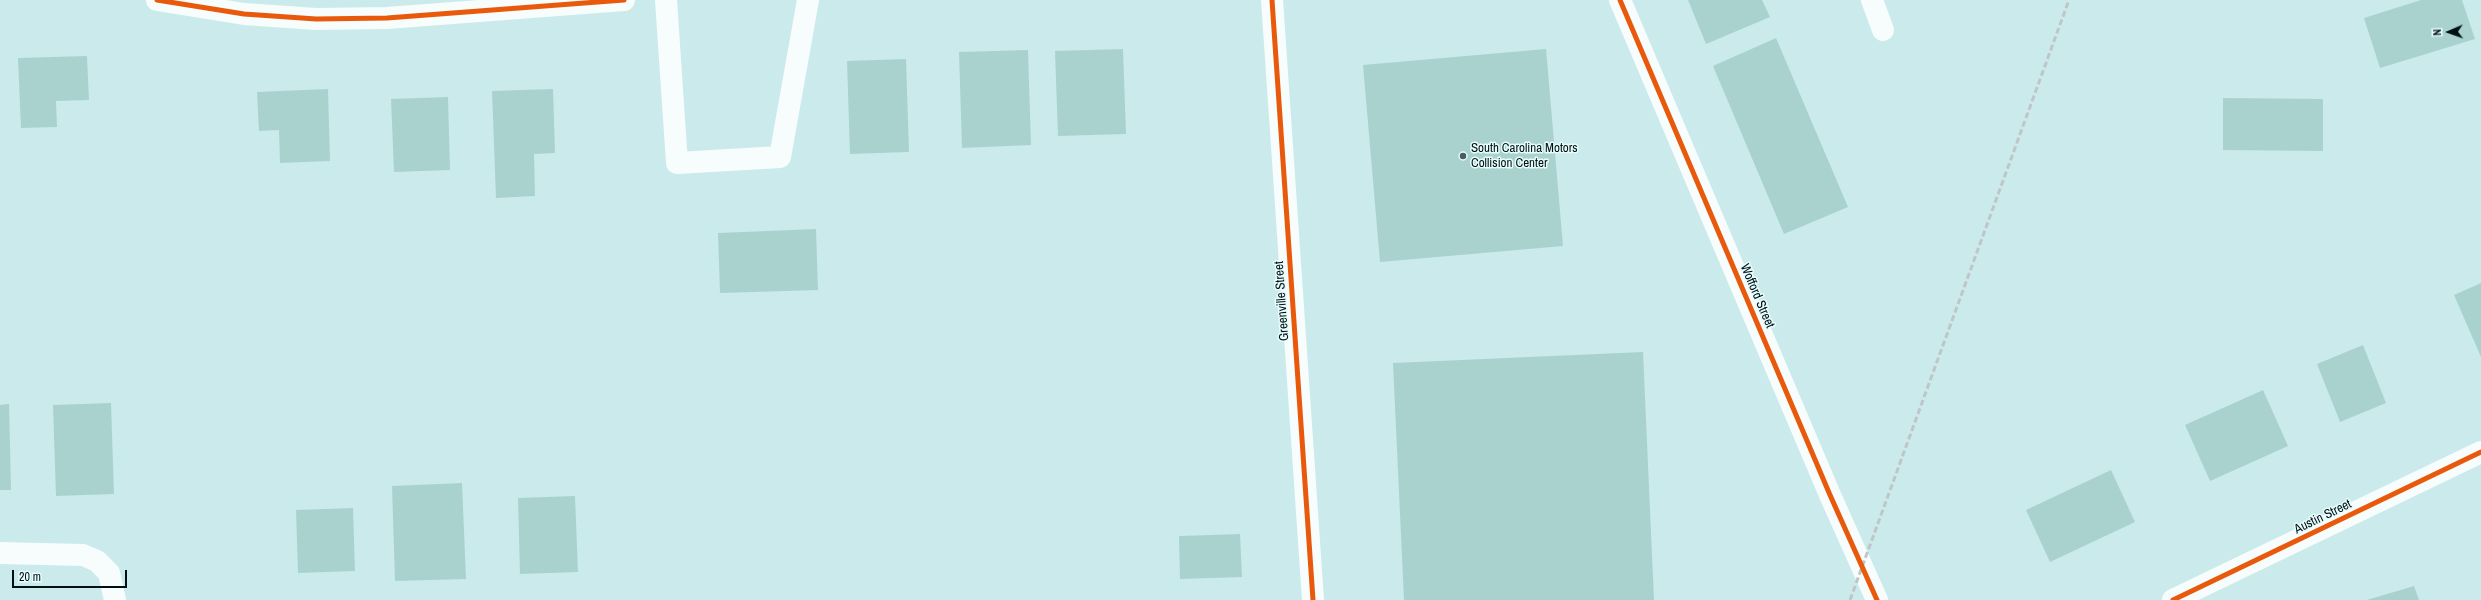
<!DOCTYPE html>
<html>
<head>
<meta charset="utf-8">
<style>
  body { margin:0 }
  #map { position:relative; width:2481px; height:600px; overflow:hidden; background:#cbeaec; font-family:"Archivo Narrow",sans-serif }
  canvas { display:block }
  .north { position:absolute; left:2429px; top:12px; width:40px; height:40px; -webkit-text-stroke:3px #e7fcfd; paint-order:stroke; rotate:268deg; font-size:11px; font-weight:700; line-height:16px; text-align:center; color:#001113 }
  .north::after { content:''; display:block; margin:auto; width:14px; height:18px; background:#001113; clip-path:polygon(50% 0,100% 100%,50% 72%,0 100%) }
  .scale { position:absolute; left:12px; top:570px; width:115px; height:18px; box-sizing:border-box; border:2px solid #001113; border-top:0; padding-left:5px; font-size:12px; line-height:14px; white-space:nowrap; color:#001113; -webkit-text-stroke:3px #e7fcfd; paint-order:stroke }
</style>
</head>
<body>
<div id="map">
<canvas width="2481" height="600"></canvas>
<div class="north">N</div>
<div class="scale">20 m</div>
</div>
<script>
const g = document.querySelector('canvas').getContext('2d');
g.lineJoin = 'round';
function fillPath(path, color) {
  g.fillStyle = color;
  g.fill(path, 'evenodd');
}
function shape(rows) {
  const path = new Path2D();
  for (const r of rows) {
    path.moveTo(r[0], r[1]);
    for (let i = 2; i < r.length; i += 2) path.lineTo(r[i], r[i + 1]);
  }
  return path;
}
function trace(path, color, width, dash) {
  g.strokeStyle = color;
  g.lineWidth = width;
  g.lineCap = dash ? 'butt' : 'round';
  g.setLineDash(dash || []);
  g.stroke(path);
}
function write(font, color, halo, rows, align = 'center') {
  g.font = font + ' "Archivo Narrow",sans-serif';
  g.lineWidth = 3;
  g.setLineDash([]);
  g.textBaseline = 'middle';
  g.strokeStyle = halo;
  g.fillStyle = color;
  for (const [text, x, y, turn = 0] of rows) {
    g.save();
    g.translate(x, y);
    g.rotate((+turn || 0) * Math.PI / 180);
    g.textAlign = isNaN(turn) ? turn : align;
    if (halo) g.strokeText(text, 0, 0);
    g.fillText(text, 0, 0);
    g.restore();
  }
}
fillPath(shape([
  [1688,0,1762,0,1770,17,1706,44],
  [2421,0,2462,0,2475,39,2380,68,2364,18],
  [1776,38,1848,207,1784,234,1713,66],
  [1123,49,1126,134,1058,136,1055,51],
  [1546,49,1563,246,1380,262,1363,65],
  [1028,50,1031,145,962,148,959,52],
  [87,56,89,100,56,101,57,127,21,128,18,58],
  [906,59,909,152,850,154,847,61],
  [328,89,330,161,280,163,279,130,259,131,257,92],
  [553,89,555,153,534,154,535,196,496,198,492,91],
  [448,97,450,170,394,172,391,99],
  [2223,98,2323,99,2323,151,2223,150],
  [816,229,818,290,720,293,718,233],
  [2481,283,2481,357,2454,295],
  [2363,345,2386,403,2340,422,2317,364],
  [1643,352,1654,600,1404,600,1393,363],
  [2263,390,2288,446,2210,481,2185,425],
  [111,403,114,494,56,496,53,405],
  [9,404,11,490,0,490,0,405],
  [2111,470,2135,522,2050,562,2026,510],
  [462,483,466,579,395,581,392,486],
  [575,496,578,572,520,574,518,498],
  [353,508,355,571,298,573,296,510],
  [1240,534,1242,577,1180,579,1179,536],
  [2414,586,2419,600,2367,600]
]), '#a9d2cf');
trace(shape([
  [666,0,677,163,780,157,808,0],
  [1872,0,1883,30]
]), '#f7fcfc', 22);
trace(shape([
  [1272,0,1313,600],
  [0,553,83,555,97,561,109,573,115,600],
  [2173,600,2481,452]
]), '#f7fcfc', 22);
trace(shape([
  [157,0,244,14,316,19,387,18,624,0],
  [1620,0,1830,495,1877,600]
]), '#f7fcfc', 22);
trace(shape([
  [1850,600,2069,0]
]), '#bec6c7', 3, [6, 3]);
trace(shape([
  [157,0,244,14,316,19,387,18,624,0],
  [1272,0,1313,600],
  [1620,0,1830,495,1877,600],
  [2173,600,2481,452]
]), '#e8590c', 5);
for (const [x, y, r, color] of [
  [1463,156,4,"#475d5f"]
]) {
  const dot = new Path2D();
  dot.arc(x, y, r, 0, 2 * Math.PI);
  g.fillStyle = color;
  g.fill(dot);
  trace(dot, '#e7fcfd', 1.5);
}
write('13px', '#001113', '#e7fcfd', [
  ["South Carolina Motors",1471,149],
  ["Collision Center",1471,164]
], 'left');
write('13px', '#001113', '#e7fcfd', [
  ["Wofford Street",1757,296,67],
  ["Greenville Street",1282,301,-94],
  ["Austin Street",2323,517,-26]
]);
</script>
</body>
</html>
